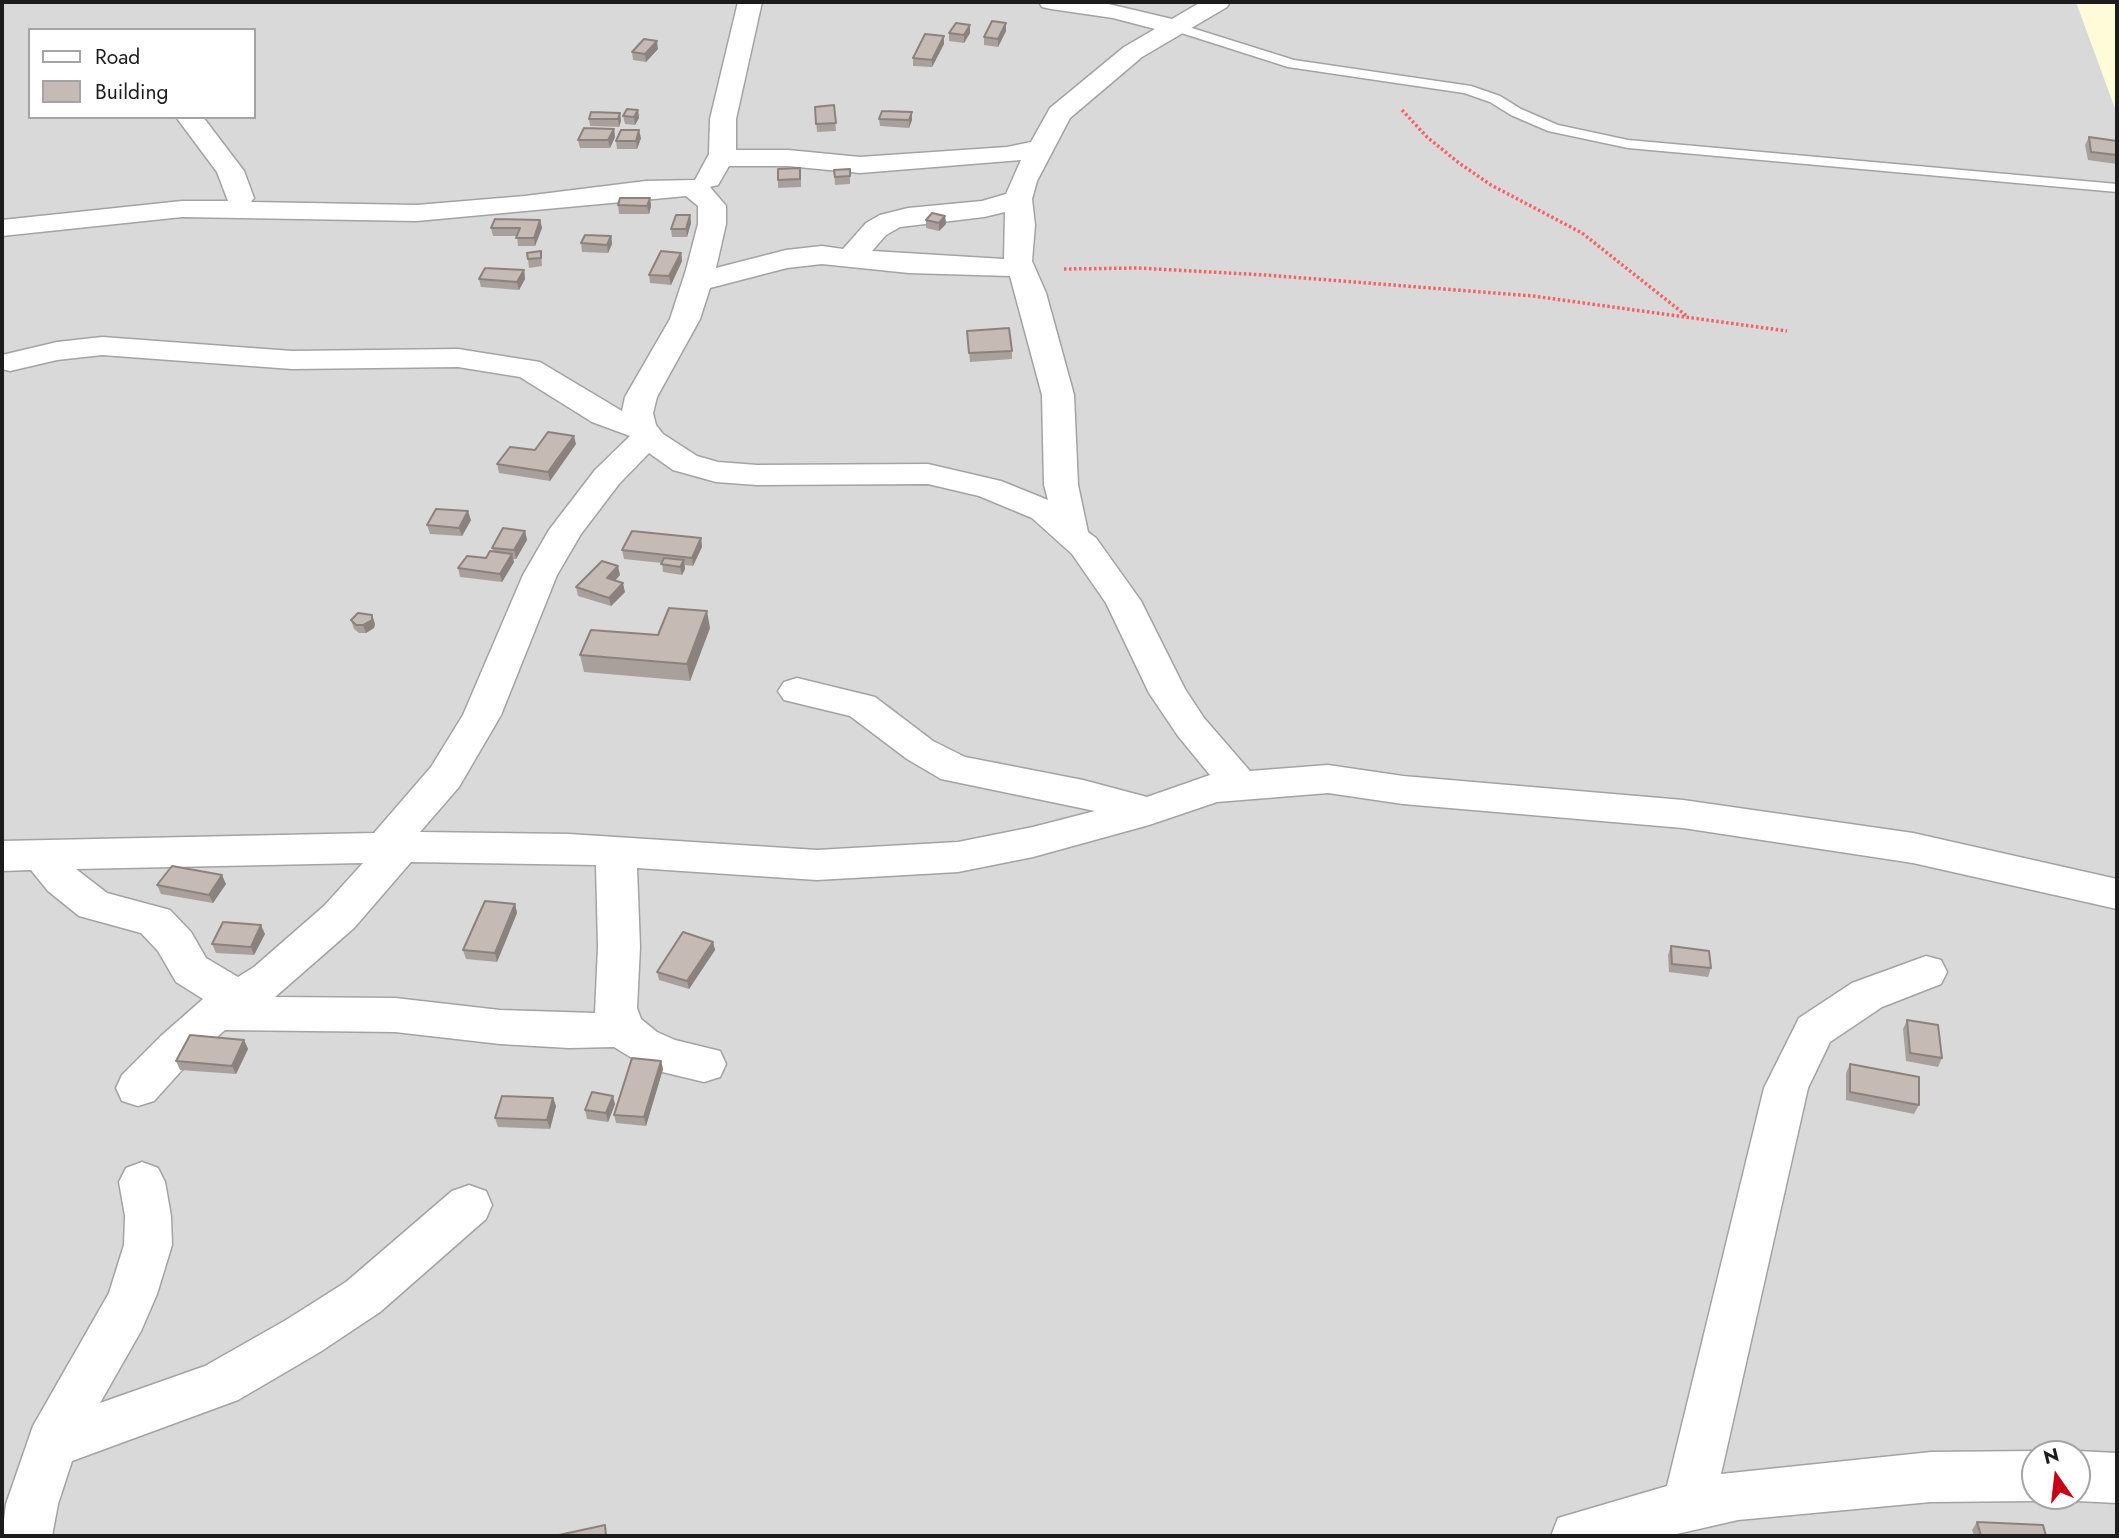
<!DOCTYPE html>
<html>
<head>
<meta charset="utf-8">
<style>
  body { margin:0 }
  #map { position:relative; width:2119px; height:1538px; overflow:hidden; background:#eee8e1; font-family:Jost,sans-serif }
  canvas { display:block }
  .frame { position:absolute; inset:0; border:4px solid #1c1c1c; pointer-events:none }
  .legend { position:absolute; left:28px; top:28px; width:228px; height:91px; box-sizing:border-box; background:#fff; border:2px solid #a4a4a4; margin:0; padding:9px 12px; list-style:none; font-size:21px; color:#1c1c1c }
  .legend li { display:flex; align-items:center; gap:14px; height:35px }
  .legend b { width:35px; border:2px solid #a4a4a4 }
  .north { position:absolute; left:2021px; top:1440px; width:70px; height:70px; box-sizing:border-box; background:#fff; border:2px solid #a4a4a4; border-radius:50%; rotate:346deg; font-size:19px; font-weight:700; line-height:28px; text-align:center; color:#1c1c1c }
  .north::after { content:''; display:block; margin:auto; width:24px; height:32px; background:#c80016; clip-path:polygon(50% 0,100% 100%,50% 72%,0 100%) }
</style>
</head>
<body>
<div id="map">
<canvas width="2119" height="1538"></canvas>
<div class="frame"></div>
<ul class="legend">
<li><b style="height:9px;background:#fff"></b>Road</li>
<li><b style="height:19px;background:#c6bab4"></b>Building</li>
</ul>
<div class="north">N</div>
</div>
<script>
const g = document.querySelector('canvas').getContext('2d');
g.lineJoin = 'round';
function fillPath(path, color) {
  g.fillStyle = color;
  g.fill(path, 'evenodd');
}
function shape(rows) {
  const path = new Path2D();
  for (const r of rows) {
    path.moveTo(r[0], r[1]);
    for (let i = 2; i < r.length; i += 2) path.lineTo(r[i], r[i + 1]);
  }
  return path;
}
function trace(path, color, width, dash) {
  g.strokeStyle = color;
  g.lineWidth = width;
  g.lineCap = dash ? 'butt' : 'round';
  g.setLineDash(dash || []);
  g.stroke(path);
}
fillPath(shape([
  [2,2,2117,2,2117,1536,2,1536],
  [30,30,254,30,254,117,30,117],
  [2035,1454,2077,1454,2077,1496,2035,1496]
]), '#dad9d9');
fillPath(shape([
  [2076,2,2117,2,2117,114]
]), '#fffbd9');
const service = shape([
  [1176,23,1294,60,1471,86,1500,96,1521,109,1558,125,1628,140,2117,184,2117,192,1628,148,1548,131,1511,115,1490,102,1464,93,1288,67,1172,30,1172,24,1176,23]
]);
const minor = shape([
  [738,2,762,2,736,119,736,150,788,150,860,157,1007,147,1031,142,1050,108,1124,47,1155,29,1113,18,1051,9,1042,7,1039,2,1100,2,1172,19,1201,2,1230,2,1227,7,1142,57,1070,118,1037,181,1032,199,1035,225,1032,261,1046,293,1074,395,1078,485,1088,532,1096,538,1141,601,1185,689,1204,718,1250,771,1328,765,1403,776,1683,800,1913,833,2117,879,2117,909,1913,863,1683,828,1403,804,1328,793,1217,802,1149,825,1033,857,958,872,817,880,637,868,640,947,637,1008,641,1019,657,1032,675,1040,720,1051,726,1064,720,1077,704,1082,650,1069,614,1047,569,1048,500,1044,395,1032,225,1030,191,1060,154,1101,138,1106,122,1101,116,1088,122,1075,161,1036,203,999,176,982,158,951,141,933,79,916,48,891,31,870,2,871,2,841,374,833,431,767,463,715,523,575,549,530,595,470,630,436,592,422,520,377,458,367,292,369,102,355,57,360,10,371,2,369,2,355,57,342,102,337,292,351,458,349,540,362,622,411,625,397,670,319,686,270,698,224,698,206,686,196,417,221,182,217,2,236,2,220,182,201,228,201,217,172,176,117,203,117,244,171,254,198,251,202,417,205,525,196,646,181,695,180,709,154,710,119,738,2],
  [1021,160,1006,194,982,201,908,208,880,215,866,223,843,249,822,246,786,250,716,268,726,224,726,206,710,187,718,185,729,166,788,166,860,173,1021,160],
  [1005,212,1004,259,872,251,886,235,900,227,984,217,1005,212],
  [822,264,909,273,1010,276,1042,395,1044,485,1048,500,1001,481,928,464,757,465,718,462,697,456,663,434,656,425,653,413,657,397,700,319,710,288,787,268,822,264],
  [649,453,673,470,716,482,757,485,928,484,979,496,1032,518,1072,554,1106,603,1149,693,1178,736,1210,775,1147,797,1083,780,965,757,933,741,875,697,797,678,784,682,778,691,784,700,850,716,907,759,941,779,1095,811,1033,827,958,842,817,850,569,834,420,832,459,787,501,715,557,575,581,534,619,484,649,453],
  [411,862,596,865,598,947,595,1013,500,1010,395,998,275,997,354,928,411,862],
  [363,863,324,906,254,967,238,977,206,958,191,932,170,910,107,893,76,869,363,863],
  [1926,956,1941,960,1947,972,1941,984,1882,1007,1830,1042,1808,1088,1721,1474,1931,1452,2035,1451,2042,1454,2035,1454,2035,1496,2047,1496,2035,1501,1931,1502,1738,1520,1668,1536,1551,1536,1558,1518,1667,1486,1764,1088,1799,1018,1852,983,1926,956],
  [142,1162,158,1168,165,1182,171,1216,172,1245,157,1294,141,1331,100,1403,205,1366,286,1320,346,1282,452,1191,469,1185,486,1191,492,1205,486,1219,380,1312,320,1352,238,1400,72,1461,58,1504,52,1536,2,1536,6,1504,33,1426,109,1293,124,1245,125,1216,119,1182,126,1168,142,1162],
  [2077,1451,2117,1453,2117,1503,2077,1501,2065,1496,2077,1496,2077,1454,2070,1454,2077,1451]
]);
trace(service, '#a3a3a3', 3);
trace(minor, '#a3a3a3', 3);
trace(shape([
  [1402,110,1427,137,1459,163,1491,185,1582,233,1688,317],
  [1064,269,1138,268,1265,275,1533,296,1787,331]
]), '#ff6162', 3.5, [2.5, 2.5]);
fillPath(service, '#fff');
fillPath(minor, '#fff');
fillPath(shape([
  [1006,23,1006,31,998,47,984,45,984,37],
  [970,25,970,33,964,43,949,41,949,33],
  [944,36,944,44,932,67,913,66,913,58],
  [658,49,646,62,633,60,632,52],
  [834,105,836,131,817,132,815,107],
  [638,110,639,118,635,125,625,124,623,116],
  [620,113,621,121,619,127,590,126,589,119],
  [879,119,912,120,909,128,880,126],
  [614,129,615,137,610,148,580,148,578,140],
  [2089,137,2117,141,2117,164,2088,160,2085,145],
  [641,138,637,149,617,149,616,141],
  [850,169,850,184,835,185,834,170],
  [801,176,801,187,778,188,778,180],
  [650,198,651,206,649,214,619,214,618,205],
  [690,215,691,223,687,237,672,237,671,229],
  [945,216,946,224,939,231,926,228,926,220],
  [540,220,542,228,535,246,518,246,517,236,493,236,491,228],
  [611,236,612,244,608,253,582,252,581,243],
  [541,251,542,266,529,268,528,259],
  [681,253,682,261,671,285,650,283,649,275],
  [524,270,525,279,519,290,481,287,479,279],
  [967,331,1012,351,1012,359,970,362],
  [576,444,550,481,499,473,497,464,535,450],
  [471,520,462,536,430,534,427,525],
  [525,531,527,540,516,559,513,559,514,562,502,582,460,577,458,568,486,558,493,551,492,548],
  [701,538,702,547,693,566,685,565,685,569,682,575,663,572,662,563,624,559,622,550],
  [620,575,615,581,625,592,611,606,578,596,576,587],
  [372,615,375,624,374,628,366,633,359,633,354,629,351,620],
  [710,628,690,681,584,672,580,655,658,635],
  [226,884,213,903,161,894,157,885],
  [515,904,517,913,497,962,466,959,463,950],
  [265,934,254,955,216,953,212,944],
  [713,942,715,950,689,989,659,980,657,972],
  [1671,946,1711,968,1708,977,1669,972,1668,955],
  [1907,1020,1942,1058,1938,1067,1906,1061,1903,1029],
  [244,1040,248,1049,236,1074,180,1070,176,1061],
  [661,1061,663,1069,646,1126,616,1123,614,1115],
  [1850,1064,1919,1105,1914,1114,1846,1100,1846,1073],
  [553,1098,556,1106,550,1129,498,1127,495,1118],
  [615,1104,608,1122,587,1119,585,1110],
  [1977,1522,2046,1536,1974,1536,1972,1530]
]), '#aaa09b');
fillPath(shape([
  [1006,23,1006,31,998,47,998,39],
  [970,25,970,33,964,43,964,35],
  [944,36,944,44,932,67,932,60],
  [657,41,658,49,646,62,645,54],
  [638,110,639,118,635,125,634,117],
  [912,112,912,120,909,128,909,120],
  [620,113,621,121,619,127,618,119],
  [614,129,615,137,610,148,608,140],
  [639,130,641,138,637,149,636,141],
  [650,198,651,206,649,214,647,206],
  [690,215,691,223,687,237,686,229],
  [945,216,946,224,939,231,939,223],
  [540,220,542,228,535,246,534,238],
  [611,236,612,244,608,253,607,245],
  [681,253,682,261,671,285,669,276],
  [524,270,525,279,519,290,517,282],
  [574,436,576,444,550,481,548,472],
  [468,511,471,520,462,536,459,528],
  [525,531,527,540,516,559,514,550],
  [701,538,702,547,693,566,692,558],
  [512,554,514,562,502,582,500,574],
  [684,560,685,569,682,575,680,567],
  [618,566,620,575,609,587,607,578],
  [623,583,625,592,611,606,609,598],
  [707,611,710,628,690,681,687,664],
  [372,615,375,624,374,628,366,633,363,625],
  [222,875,226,884,213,903,209,895],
  [515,904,517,913,497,962,495,953],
  [261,925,265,934,254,955,251,947],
  [713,942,715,950,689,989,687,981],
  [244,1040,248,1049,236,1074,232,1066],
  [661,1061,663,1069,646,1126,644,1117],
  [613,1096,615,1104,608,1122,606,1113],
  [553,1098,556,1106,550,1129,547,1120]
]), '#8b827e');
const building = shape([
  [992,21,1006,23,998,39,984,37,992,21],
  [956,23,970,25,964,35,949,33,956,23],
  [925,34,944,36,932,60,913,58,925,34],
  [644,39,657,41,645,54,632,52,644,39],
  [834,105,836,123,816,124,815,107,834,105],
  [627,109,638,110,634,117,623,116,627,109],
  [882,111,912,112,909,120,879,119,882,111],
  [591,112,620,113,618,119,589,119,591,112],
  [584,128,614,129,608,140,578,140,584,128],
  [621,130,639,130,636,141,616,141,621,130],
  [2089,137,2117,141,2117,155,2091,152,2089,137],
  [800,168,800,179,778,180,778,169,800,168],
  [850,169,850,176,835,177,834,170,850,169],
  [620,198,650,198,647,206,618,205,620,198],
  [932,213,945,216,939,223,926,220,932,213],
  [676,215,690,215,686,229,671,229,676,215],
  [495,219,540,220,534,238,516,238,520,228,491,228,495,219],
  [585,235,611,236,607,245,581,243,585,235],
  [541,251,541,258,528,259,527,253,541,251],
  [661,251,681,253,669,276,649,275,661,251],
  [485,268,524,270,517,282,479,279,485,268],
  [1009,328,1012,351,969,353,967,331,1009,328],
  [548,432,574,436,548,472,497,464,510,447,535,450,548,432],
  [436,509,468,511,459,528,427,525,436,509],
  [503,528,525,531,514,550,492,548,503,528],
  [632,531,701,538,692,558,622,550,632,531],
  [490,551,512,554,500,574,458,568,467,556,486,558,490,551],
  [664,558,684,560,680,567,661,564,664,558],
  [602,561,618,566,607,578,623,583,609,598,576,587,602,561],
  [669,608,707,611,687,664,580,655,591,630,658,635,669,608],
  [358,613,372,615,372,620,363,625,356,625,351,620,358,613],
  [172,866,222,875,209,895,157,885,172,866],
  [485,901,515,904,495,953,463,950,485,901],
  [223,922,261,925,251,947,212,944,223,922],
  [683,932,713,942,687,981,657,972,683,932],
  [1671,946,1709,951,1711,968,1672,964,1671,946],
  [1907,1020,1938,1025,1942,1058,1910,1053,1907,1020],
  [190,1035,244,1040,232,1066,176,1061,190,1035],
  [632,1058,661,1061,644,1117,614,1115,632,1058],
  [1850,1064,1919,1077,1919,1105,1850,1092,1850,1064],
  [592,1092,613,1096,606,1113,585,1110,592,1092],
  [502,1096,553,1098,547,1120,495,1118,502,1096],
  [1977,1522,2043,1525,2046,1536,1981,1536,1977,1522],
  [605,1525,606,1536,559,1536,559,1535,605,1525]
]);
fillPath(building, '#c6bab4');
trace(building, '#8b827e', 2);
</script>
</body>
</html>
